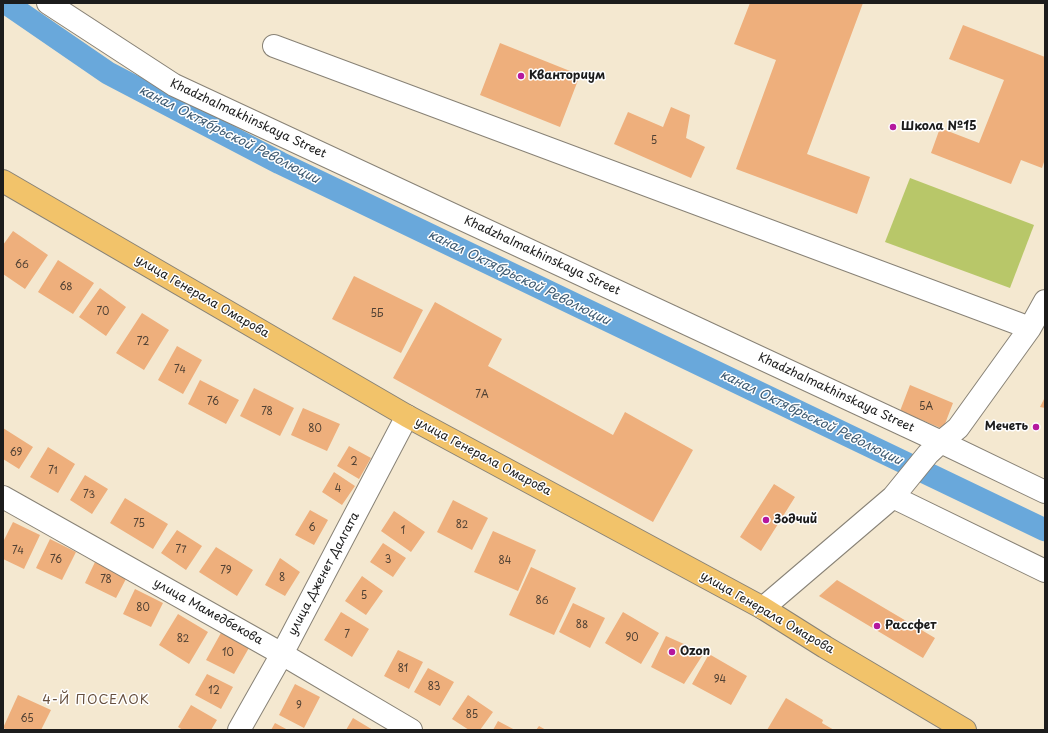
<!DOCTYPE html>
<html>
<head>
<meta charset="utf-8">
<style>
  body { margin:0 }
  #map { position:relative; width:1048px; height:733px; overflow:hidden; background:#f4e8d0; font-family:"Playpen Sans",sans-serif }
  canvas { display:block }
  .frame { position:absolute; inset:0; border:4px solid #1c1c1c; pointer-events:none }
</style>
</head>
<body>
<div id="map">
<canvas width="1048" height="733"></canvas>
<div class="frame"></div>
</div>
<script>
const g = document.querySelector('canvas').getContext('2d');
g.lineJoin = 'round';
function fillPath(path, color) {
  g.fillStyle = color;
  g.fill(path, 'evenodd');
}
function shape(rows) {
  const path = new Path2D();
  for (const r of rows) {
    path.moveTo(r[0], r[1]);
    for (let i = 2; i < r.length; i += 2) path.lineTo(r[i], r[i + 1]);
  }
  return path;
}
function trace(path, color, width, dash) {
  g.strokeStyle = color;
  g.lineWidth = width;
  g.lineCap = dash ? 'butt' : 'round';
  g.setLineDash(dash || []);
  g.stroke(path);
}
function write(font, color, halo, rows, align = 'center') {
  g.font = font + ' "Playpen Sans",sans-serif';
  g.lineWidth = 3;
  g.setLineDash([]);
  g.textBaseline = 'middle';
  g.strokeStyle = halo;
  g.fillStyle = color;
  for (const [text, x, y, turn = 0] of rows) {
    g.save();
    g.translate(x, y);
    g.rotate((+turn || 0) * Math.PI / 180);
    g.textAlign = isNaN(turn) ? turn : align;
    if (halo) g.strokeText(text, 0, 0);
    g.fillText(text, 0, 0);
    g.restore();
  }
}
fillPath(shape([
  [910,178,1034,225,1010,288,885,242]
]), '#b8c769');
trace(shape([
  [6,3,108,73,280,163,1045,530]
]), '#69a8db', 23);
fillPath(shape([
  [750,3,863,3,807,154,870,177,857,214,736,169,776,60,734,44],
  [963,25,1045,57,1045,159,1042,168,1021,160,1011,184,931,153,940,128,979,143,1004,80,949,59],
  [500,43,580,75,560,127,480,95],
  [671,107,690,115,686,138,705,147,691,178,614,144,628,112,663,127],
  [13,231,48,255,25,289,3,274,3,245],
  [58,260,94,283,73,314,38,292],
  [354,276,423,310,401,353,332,319],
  [100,288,126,307,106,336,79,317],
  [435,302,502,339,488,366,613,435,625,412,693,450,653,522,393,378],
  [142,313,169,330,144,370,116,353],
  [177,346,202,360,183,394,158,380],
  [200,380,239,400,226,424,188,404],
  [910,385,953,403,943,429,900,411],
  [254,388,294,408,280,436,240,416],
  [1045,397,1045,408,1040,407],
  [303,408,340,424,327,451,291,435],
  [3,428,33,447,19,469,3,459],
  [349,446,371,458,359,479,337,466],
  [48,447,75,464,58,493,30,477],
  [334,472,355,486,342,505,322,492],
  [85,475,108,489,92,514,70,500],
  [774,484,795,497,761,551,740,537],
  [125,498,168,524,153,549,110,523],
  [453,500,488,518,472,550,437,532],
  [310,510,328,520,314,545,295,535],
  [394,511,425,532,411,552,381,531],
  [13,522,40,535,24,569,3,559,3,542],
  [177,530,202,546,186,570,161,553],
  [493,531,536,550,518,591,474,572],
  [50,539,76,552,62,580,36,568],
  [383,543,406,558,393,577,370,562],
  [216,547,253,570,237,596,199,572],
  [280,558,300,572,285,596,265,585],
  [95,562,127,577,116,598,85,583],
  [531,567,576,588,554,635,509,615],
  [362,576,383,591,366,615,345,601],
  [837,580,935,638,923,658,819,596],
  [135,589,163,603,151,627,123,614],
  [573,603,605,618,590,648,559,632],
  [341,612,369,629,352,657,324,640],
  [623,612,659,633,641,664,605,643],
  [178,614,208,632,189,664,159,645],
  [222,631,250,646,234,674,206,660],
  [666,636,704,653,684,684,651,667],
  [398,650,423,662,409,689,384,676],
  [709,654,747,676,731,705,692,684],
  [428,668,454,682,440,706,414,692],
  [207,674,233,687,221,709,195,695],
  [295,684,320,697,304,728,279,715],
  [18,695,51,710,41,730,8,730,3,728],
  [468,695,493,712,480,730,469,730,452,719],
  [786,698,823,720,822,723,834,730,767,730],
  [191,705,217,720,211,730,183,730,178,727],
  [353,718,373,730,346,730],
  [498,721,515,730,493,730],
  [275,723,288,730,271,730],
  [539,726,546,730,536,730]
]), '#eeaf7c');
const minor = shape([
  [48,3,174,85,941,442,1045,492],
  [274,46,1030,328],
  [3,497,282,654,411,730],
  [893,497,1045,571],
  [763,608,893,497,928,454,941,442,958,428,1030,328,1045,301],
  [239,730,282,654,407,416]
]);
const major = shape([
  [3,181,407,416,763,608,825,647,965,730]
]);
trace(minor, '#888276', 24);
trace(major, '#888276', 24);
trace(minor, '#fff', 22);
trace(major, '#f2c36a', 22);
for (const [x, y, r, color] of [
  [521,76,4,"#b5179e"],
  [893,127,4,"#b5179e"],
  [1036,427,4,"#b5179e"],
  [766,520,4,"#b5179e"],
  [877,626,4,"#b5179e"],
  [672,652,4,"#b5179e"]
]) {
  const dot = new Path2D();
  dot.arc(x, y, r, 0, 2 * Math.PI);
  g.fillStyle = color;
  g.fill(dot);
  trace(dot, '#fff', 1.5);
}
write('10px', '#504134', null, [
  ["5",654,141],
  ["66",22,265],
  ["68",66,287],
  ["70",103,312],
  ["5Б",377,314],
  ["72",143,342],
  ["74",180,370],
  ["7А",482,395],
  ["76",213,402],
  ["5А",926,407],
  ["78",267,412],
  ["80",315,429],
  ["69",16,453],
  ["2",354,462],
  ["71",53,471],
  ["4",338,489],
  ["73",89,495],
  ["75",139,524],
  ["82",462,525],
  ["6",312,528],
  ["1",403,531],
  ["77",181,550],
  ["74",18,551],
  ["76",56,560],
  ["3",388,560],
  ["84",505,561],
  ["79",226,571],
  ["8",282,578],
  ["78",106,580],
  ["5",364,596],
  ["86",542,601],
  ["80",143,608],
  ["88",582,625],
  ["7",347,635],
  ["90",632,638],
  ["82",183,639],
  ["10",228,653],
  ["81",403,669],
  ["94",720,680],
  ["83",434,687],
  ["12",214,691],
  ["9",299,706],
  ["85",472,715],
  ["65",27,719]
]);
write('bold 12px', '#1c1c1c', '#fff', [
  ["Кванториум",529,76],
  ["Школа №15",901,127],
  ["Мечеть",1028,427,"right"],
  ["Зодчий",774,520],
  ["Рассфет",885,626],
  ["Ozon",680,652]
], 'left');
write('12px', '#1c1c1c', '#fff', [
  ["Khadzhalmakhinskaya Street",248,119,25],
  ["Khadzhalmakhinskaya Street",542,256,25],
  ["улица Генерала Омарова",202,297,30],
  ["Khadzhalmakhinskaya Street",836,393,25],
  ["улица Генерала Омарова",483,457,28],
  ["улица Дженет Далгата",324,574,-62],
  ["улица Мамедбекова",208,612,29],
  ["улица Генерала Омарова",767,613,30]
]);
write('italic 13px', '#3f5b72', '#fff', [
  ["канал Октябрьской Революции",229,135,27],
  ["канал Октябрьской Революции",519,278,26],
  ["канал Октябрьской Революции",811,418,26]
]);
g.letterSpacing = '1px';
write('13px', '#664f3e', '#fff', [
  ["4-Й ПОСЕЛОК",96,700]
]);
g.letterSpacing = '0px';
</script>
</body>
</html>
